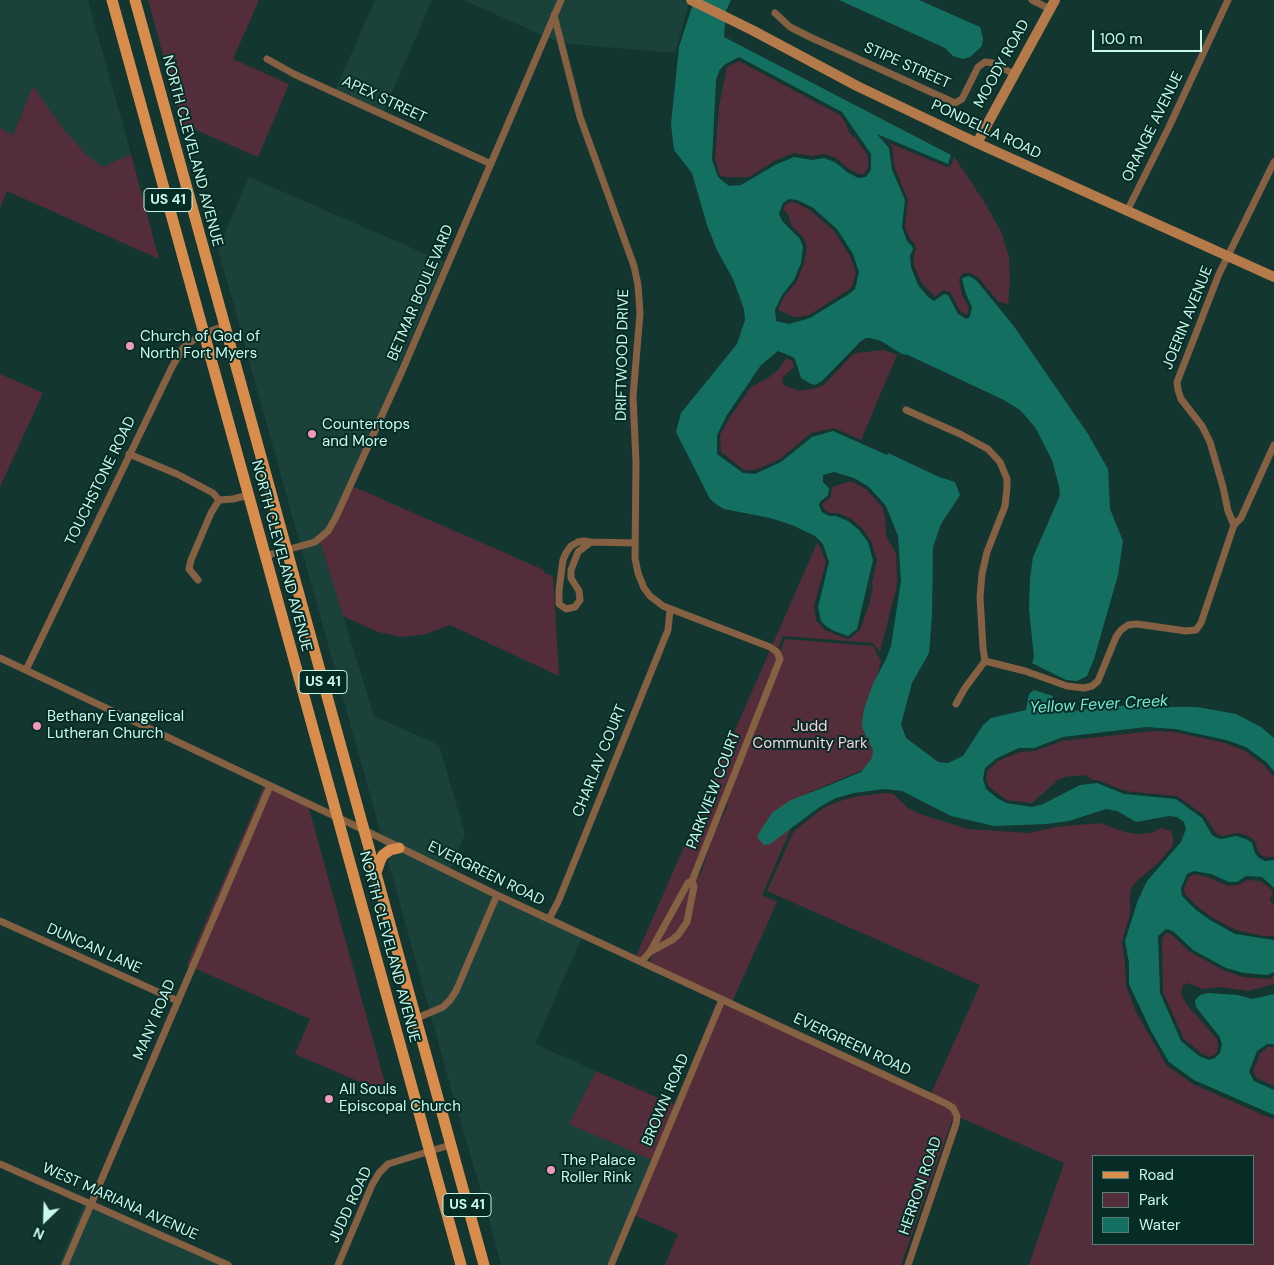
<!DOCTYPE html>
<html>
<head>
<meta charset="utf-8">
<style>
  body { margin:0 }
  #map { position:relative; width:1274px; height:1265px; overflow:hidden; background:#133630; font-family:"DM Sans",sans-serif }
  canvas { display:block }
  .legend { position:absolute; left:1092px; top:1155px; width:162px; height:90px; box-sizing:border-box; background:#072c26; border:1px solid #547e76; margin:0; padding:6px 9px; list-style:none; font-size:15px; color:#c7f9ed }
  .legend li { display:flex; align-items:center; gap:10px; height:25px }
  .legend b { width:25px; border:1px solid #547e76 }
  .north { position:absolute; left:20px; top:1195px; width:50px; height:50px; -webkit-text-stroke:4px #072c26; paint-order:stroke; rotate:204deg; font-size:14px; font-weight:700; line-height:20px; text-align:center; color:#c7f9ed }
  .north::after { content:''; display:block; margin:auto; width:18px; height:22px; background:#c7f9ed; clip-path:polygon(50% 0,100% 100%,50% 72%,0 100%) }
  .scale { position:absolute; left:1092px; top:30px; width:110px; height:22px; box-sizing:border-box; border:2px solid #c7f9ed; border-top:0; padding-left:6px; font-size:15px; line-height:18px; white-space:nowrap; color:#c7f9ed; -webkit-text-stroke:4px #072c26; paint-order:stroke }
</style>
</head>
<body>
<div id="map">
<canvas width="1274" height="1265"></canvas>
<ul class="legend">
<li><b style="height:6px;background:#d98d4d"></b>Road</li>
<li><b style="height:14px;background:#532e3a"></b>Park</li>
<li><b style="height:14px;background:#137061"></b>Water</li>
</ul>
<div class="north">N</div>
<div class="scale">100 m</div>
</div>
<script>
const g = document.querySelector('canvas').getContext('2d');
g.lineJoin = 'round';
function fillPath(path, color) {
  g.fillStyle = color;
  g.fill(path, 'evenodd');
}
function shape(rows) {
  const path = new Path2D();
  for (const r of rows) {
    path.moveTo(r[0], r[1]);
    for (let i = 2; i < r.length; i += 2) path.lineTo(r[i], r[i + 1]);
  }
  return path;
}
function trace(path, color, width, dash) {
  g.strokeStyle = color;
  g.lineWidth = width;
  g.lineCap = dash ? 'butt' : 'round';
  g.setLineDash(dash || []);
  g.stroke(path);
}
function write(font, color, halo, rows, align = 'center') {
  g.font = font + ' "DM Sans",sans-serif';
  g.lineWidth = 4;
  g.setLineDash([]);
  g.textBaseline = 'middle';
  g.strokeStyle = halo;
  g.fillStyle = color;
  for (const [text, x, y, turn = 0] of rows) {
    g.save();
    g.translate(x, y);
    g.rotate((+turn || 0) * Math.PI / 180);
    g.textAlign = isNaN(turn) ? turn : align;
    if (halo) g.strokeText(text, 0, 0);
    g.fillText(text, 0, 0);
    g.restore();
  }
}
fillPath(shape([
  [0,0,88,0,131,154,103,168,88,156,64,130,33,86,13,135,0,128],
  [375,0,432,0,382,115,334,93],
  [463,0,682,0,689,3,675,53,560,43],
  [249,177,444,262,398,368,402,369,333,524,319,538,374,716,439,745,465,834,448,874,582,937,535,1044,596,1071,570,1124,652,1160,607,1265,501,1265,487,1212,450,1085,387,857,404,851,403,843,390,846,385,849,218,249],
  [85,1202,227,1265,59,1265]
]), '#1a423b');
fillPath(shape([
  [148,0,259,0,233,59,289,84,258,157,182,124],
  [739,61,840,115,846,124,848,131,853,137,855,137,868,156,868,168,864,174,859,174,849,169,836,158,825,154,812,156,794,153,774,161,749,177,726,177,720,175,715,159,719,106,727,67],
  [33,86,64,130,88,156,103,167,131,154,159,259,7,191,0,208,0,128,13,135],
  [889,143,947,167,951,166,954,157,955,158,985,203,1001,232,1009,257,1010,280,1008,304,998,301,978,277,970,273,963,273,959,279,962,295,969,308,967,315,960,311,950,292,943,290,935,297,922,283,914,266,914,256,916,248,915,244,910,239,905,227,908,200,895,168,892,147],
  [790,202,796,203,810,210,834,231,850,256,856,273,852,287,847,291,809,315,799,317,794,317,778,310,784,297,797,281,804,264,807,247,803,237,792,226,788,214,783,210,785,205],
  [884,350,897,355,861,440,834,428,811,433,780,459,755,470,744,470,721,452,720,435,730,417,751,387,768,378,779,369,786,358,792,361,794,367,783,377,782,382,785,386,800,391,817,388,824,385,852,355,856,353],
  [0,374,43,393,0,487],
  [848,482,853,482,867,490,882,507,885,516,886,536,896,553,897,581,896,589,880,652,873,643,783,636,777,651,775,672,698,871,647,961,929,1098,980,985,767,891,794,831,822,809,837,802,854,797,884,793,893,794,908,808,920,814,968,829,1029,833,1056,827,1100,823,1125,832,1138,834,1152,833,1161,828,1171,831,1173,837,1173,844,1171,848,1158,863,1138,880,1132,887,1130,892,1130,914,1122,942,1125,963,1126,986,1136,1012,1167,1066,1193,1084,1265,1116,1274,1119,1274,1265,1029,1265,1064,1163,954,1115,901,1265,665,1265,678,1234,629,1213,652,1160,569,1124,596,1071,675,1105,717,1001,634,961,817,543,820,547,826,562,814,606,816,620,825,630,847,639,849,639,860,630,869,605,873,587,872,583,877,560,871,541,862,528,850,518,838,513,830,513,824,509,822,504,831,497,832,487],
  [1093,1156,1253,1156,1253,1244,1093,1244],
  [352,486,544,570,544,573,553,576,559,676,450,625,426,634,402,637,378,632,343,616,319,538,333,524],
  [785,639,873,646,881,661,863,730,873,751,874,765,806,794,762,895,777,902,732,1002,652,965,650,961,657,941,692,881,701,873,715,831,727,808,730,789],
  [1154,731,1174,732,1225,743,1245,751,1264,765,1274,777,1274,857,1266,857,1261,855,1258,851,1255,841,1247,835,1237,833,1222,836,1217,834,1204,815,1177,796,1125,791,1098,780,1093,780,1085,775,1065,777,1058,780,1032,803,1007,800,989,787,986,779,988,770,998,761,1020,752,1035,751,1062,741],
  [264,786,308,805,388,1094,295,1054,310,1019,187,965],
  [1194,874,1210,878,1228,886,1238,885,1247,880,1260,881,1269,887,1273,892,1270,900,1274,905,1274,936,1263,936,1236,930,1211,917,1198,907,1185,894,1184,888,1189,877],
  [1167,933,1171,934,1190,952,1225,971,1243,977,1269,979,1274,976,1274,984,1248,991,1221,987,1203,989,1188,983,1183,985,1181,994,1187,1005,1217,1039,1218,1046,1217,1052,1214,1055,1209,1057,1201,1053,1184,1039,1163,992,1162,938],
  [1268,1047,1274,1047,1274,1086,1257,1078,1253,1071,1260,1054]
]), '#532e3a');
fillPath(shape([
  [692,0,731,0,726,11,724,37,951,155,948,164,877,134,889,148,892,170,905,200,902,227,907,241,912,246,913,249,910,256,911,267,918,285,928,297,934,301,944,294,948,295,958,314,966,319,970,317,972,307,966,294,962,279,965,277,969,276,976,280,1013,325,1088,434,1108,469,1110,509,1123,541,1118,575,1094,659,1087,676,1077,681,1066,680,1032,663,1034,657,1029,610,1030,578,1033,557,1058,500,1060,494,1059,486,1052,460,1035,427,1020,410,1004,400,908,355,902,354,881,341,870,338,866,338,860,342,822,381,815,385,811,384,801,378,795,359,793,357,778,351,761,365,727,415,717,435,717,454,743,473,755,474,781,462,812,437,833,431,887,455,888,453,939,477,955,482,960,495,941,524,933,547,932,615,929,653,912,683,901,724,906,738,938,762,948,763,963,756,983,725,991,718,1026,710,1029,694,1034,690,1053,696,1052,711,1074,711,1092,708,1151,704,1154,707,1197,707,1236,714,1261,727,1274,738,1274,771,1266,762,1246,747,1226,740,1175,729,1146,727,1063,737,1034,748,1019,748,997,758,985,768,983,779,986,789,997,798,1006,803,1032,807,1043,804,1080,785,1097,783,1124,794,1176,799,1202,818,1212,835,1215,837,1221,839,1236,836,1246,839,1252,843,1255,853,1259,858,1265,861,1274,860,1274,888,1262,877,1246,876,1237,882,1229,882,1211,874,1194,871,1187,874,1181,888,1182,896,1196,910,1210,920,1235,934,1274,940,1274,972,1268,975,1244,973,1226,968,1193,950,1173,931,1166,929,1158,936,1160,993,1181,1041,1199,1056,1209,1060,1215,1058,1220,1053,1222,1045,1220,1037,1196,1007,1195,1000,1200,995,1208,993,1238,995,1252,999,1274,994,1274,1044,1267,1044,1257,1051,1249,1072,1254,1081,1274,1090,1274,1115,1194,1080,1169,1062,1151,1031,1129,984,1129,963,1125,941,1138,900,1147,881,1181,842,1186,829,1184,822,1177,817,1169,816,1136,822,1117,811,1106,809,1069,821,1047,824,994,826,951,816,902,791,885,789,854,793,836,798,821,806,770,844,764,845,757,837,762,828,773,812,791,800,825,787,861,772,872,758,873,750,863,730,862,723,864,709,873,684,886,659,891,646,901,581,898,536,886,506,869,487,854,478,834,472,823,475,823,482,829,488,828,495,820,502,819,505,822,512,829,516,836,516,848,521,859,530,868,542,873,560,857,629,848,636,834,631,827,627,821,621,818,607,829,562,823,544,815,536,792,525,770,518,724,509,716,504,710,499,676,432,681,413,737,344,745,320,744,309,733,279,717,250,707,225,692,173,674,150,671,124,679,47,692,7],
  [739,57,842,112,871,154,871,170,866,177,858,178,847,172,835,162,824,158,812,160,794,157,775,165,741,185,729,186,718,177,712,160,716,80,719,71,724,65],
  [789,199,797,200,812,207,837,229,853,254,859,272,855,289,849,294,810,318,789,324,776,321,775,310,782,295,794,280,801,263,803,247,800,239,782,221,779,214,783,203],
  [839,0,919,0,980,27,983,38,982,46,970,57,963,59,953,56,945,48]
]), '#137061');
trace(shape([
  [1032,0,1050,9],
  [775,13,790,27,812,38,955,103,962,99,978,67,985,62,993,63,1014,74],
  [554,15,580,117,634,266,638,285,640,313,633,397,636,462,635,558,638,573,644,588,650,596,663,606,770,647,777,652,780,659,692,881,688,883,650,952,641,962],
  [267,59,294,74,491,164],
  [1127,211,1168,129,1228,0],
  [906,410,960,434,988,449,1000,462,1007,479,1007,488,1005,506,987,552,982,574,980,597,983,648,985,661,965,688,956,704],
  [129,454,177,474,213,493,219,500,233,499,249,495],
  [1234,525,1228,511,1223,487,1210,442,1202,426,1181,399,1178,390,1177,382,1219,274,1274,162],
  [584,541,591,542,578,552,571,570,571,578,579,591,580,600,575,607,566,609,559,604,559,590,563,560,566,553,571,546,578,542,584,541],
  [591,542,635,543],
  [265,556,315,542,328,531,336,517,402,371,561,0],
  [198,580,189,569,191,560,211,513,219,500],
  [0,658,364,830,497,895,947,1104,953,1108,957,1116,956,1124,908,1265],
  [985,661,1025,671,1067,686,1084,688,1092,686,1098,681,1116,637,1121,630,1128,625,1137,624,1186,631,1196,630,1201,623,1234,525,1241,518,1274,445],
  [26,670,172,367,183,348,189,343,204,333,225,326],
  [549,919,558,902,668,630,670,610],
  [0,921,178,1001],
  [650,952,672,940,678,935,687,922,694,886,692,881],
  [415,1019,443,1007,450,1000,456,991,497,895],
  [0,1164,228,1265],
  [65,1265,270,786],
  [338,1265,372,1185,379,1173,388,1164,450,1145],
  [611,1265,722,1000]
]), '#856042', 7);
trace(shape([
  [691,0,752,30,857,86,977,143,1274,277],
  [977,143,1055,0]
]), '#b47a49', 10);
trace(shape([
  [112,0,461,1265],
  [135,0,484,1265],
  [376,873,380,861,383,855,390,850,399,848]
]), '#d98d4d', 11);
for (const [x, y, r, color] of [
  [130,346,5,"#f09ab5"],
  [312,434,5,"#f09ab5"],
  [37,726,5,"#f09ab5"],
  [329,1099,5,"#f09ab5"],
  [551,1170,5,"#f09ab5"]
]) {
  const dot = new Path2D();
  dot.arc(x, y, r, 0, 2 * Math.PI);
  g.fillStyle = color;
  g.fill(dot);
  trace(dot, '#072c26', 2);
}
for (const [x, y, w] of [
  [168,200,48],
  [323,682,48],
  [467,1205,48]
]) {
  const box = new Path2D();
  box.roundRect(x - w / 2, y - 11.5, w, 23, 4);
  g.fillStyle = '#072c26';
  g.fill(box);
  trace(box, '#c7f9ed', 1);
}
write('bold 14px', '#c7f9ed', null, [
  ["US 41",168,200],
  ["US 41",323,682],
  ["US 41",467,1205]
]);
write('15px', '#c7f9ed', '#072c26', [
  ["MOODY ROAD",1002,64,-61],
  ["STIPE STREET",907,66,24],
  ["APEX STREET",384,100,25],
  ["ORANGE AVENUE",1153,127,-64],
  ["PONDELLA ROAD",986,130,25],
  ["NORTH CLEVELAND AVENUE",192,151,75],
  ["BETMAR BOULEVARD",421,293,-67],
  ["JOERIN AVENUE",1188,318,-68],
  ["DRIFTWOOD DRIVE",623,355,-89],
  ["TOUCHSTONE ROAD",101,481,-64],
  ["NORTH CLEVELAND AVENUE",281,556,75],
  ["CHARLAV COURT",600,761,-68],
  ["PARKVIEW COURT",714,790,-69],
  ["EVERGREEN ROAD",486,874,26],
  ["NORTH CLEVELAND AVENUE",389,947,75],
  ["DUNCAN LANE",94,949,24],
  ["MANY ROAD",155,1020,-67],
  ["EVERGREEN ROAD",852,1045,25],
  ["BROWN ROAD",666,1100,-67],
  ["HERRON ROAD",921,1186,-71],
  ["WEST MARIANA AVENUE",120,1202,24],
  ["JUDD ROAD",351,1205,-65]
]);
write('15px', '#c7f9ed', '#072c26', [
  ["Church of God of",140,337],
  ["North Fort Myers",140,354],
  ["Countertops",322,425],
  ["and More",322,442],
  ["Bethany Evangelical",47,717],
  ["Lutheran Church",47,734],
  ["All Souls",339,1090],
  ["Episcopal Church",339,1107],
  ["The Palace",561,1161],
  ["Roller Rink",561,1178]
], 'left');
write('15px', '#f8d1dc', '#072c26', [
  ["Judd",810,727],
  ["Community Park",810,744]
]);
write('italic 16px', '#74ecd5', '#072c26', [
  ["Yellow Fever Creek",1099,705,-3]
]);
</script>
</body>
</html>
